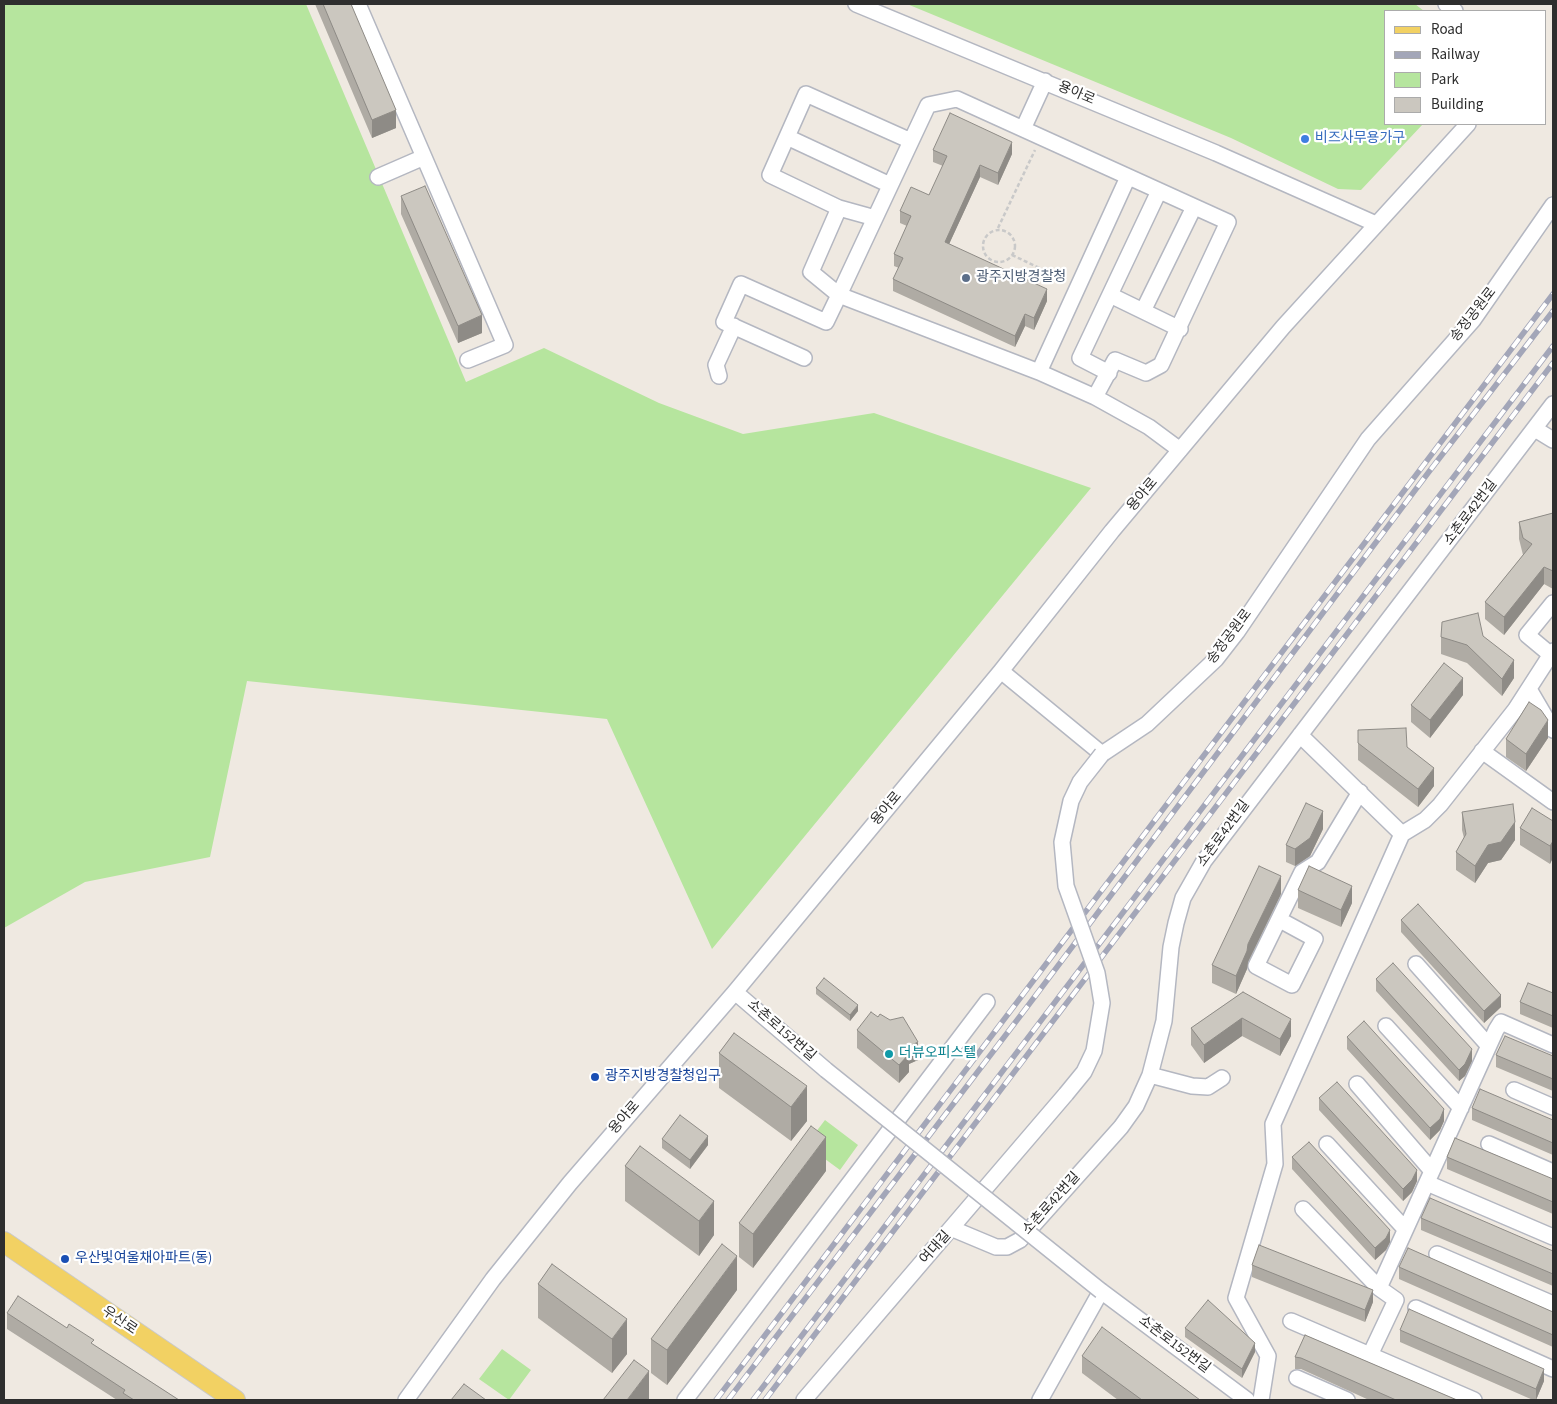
<!DOCTYPE html>
<html>
<head>
<meta charset="utf-8">
<style>
  body { margin:0 }
  #map { position:relative; width:1557px; height:1404px; overflow:hidden; background:#efe9e1; font-family:"Source Sans 3",sans-serif }
  canvas { display:block }
  .frame { position:absolute; inset:0; border:5px solid #2e2e2e; pointer-events:none }
  .legend { position:absolute; left:1384px; top:10px; width:162px; height:115px; box-sizing:border-box; background:#fff; border:1px solid #ababab; margin:0; padding:6px 9px; list-style:none; font-size:15px; color:#2e2e2e }
  .legend li { display:flex; align-items:center; gap:10px; height:25px }
  .legend b { width:25px; border:1px solid #ababab }
</style>
</head>
<body>
<div id="map">
<canvas width="1557" height="1404"></canvas>
<div class="frame"></div>
<ul class="legend">
<li><b style="height:6px;background:#f2d163"></b>Road</li>
<li><b style="height:6px;background:#a3a6b8"></b>Railway</li>
<li><b style="height:14px;background:#b6e59e"></b>Park</li>
<li><b style="height:14px;background:#cbc7bf"></b>Building</li>
</ul>
</div>
<script>
const g = document.querySelector('canvas').getContext('2d');
g.lineJoin = 'round';
function fillPath(path, color) {
  g.fillStyle = color;
  g.fill(path, 'evenodd');
}
function shape(rows) {
  const path = new Path2D();
  for (const r of rows) {
    if (r.length === 3) {
      path.moveTo(r[0] + r[2], r[1]);
      path.arc(r[0], r[1], r[2], 0, 2 * Math.PI);
      continue;
    }
    path.moveTo(r[0], r[1]);
    for (let i = 2; i < r.length; i += 2) path.lineTo(r[i], r[i + 1]);
  }
  return path;
}
function trace(path, color, width, dash) {
  g.strokeStyle = color;
  g.lineWidth = width;
  g.lineCap = dash ? 'butt' : 'round';
  g.setLineDash(dash || []);
  g.stroke(path);
}
function write(font, color, halo, rows, align = 'center') {
  g.font = font + ' "Source Sans 3","Noto Sans KR",sans-serif';
  g.lineWidth = 4.5;
  g.setLineDash([]);
  g.textBaseline = 'middle';
  g.strokeStyle = halo;
  g.fillStyle = color;
  for (const [text, x, y, turn = 0] of rows) {
    g.save();
    g.translate(x, y);
    g.rotate((+turn || 0) * Math.PI / 180);
    g.textAlign = isNaN(turn) ? turn : align;
    if (halo) g.strokeText(text, 0, 0);
    g.fillText(text, 0, 0);
    g.restore();
  }
}
fillPath(shape([
  [4,4,306,4,466,382,544,348,659,403,743,434,874,413,1091,488,712,949,607,719,247,681,210,857,85,882,4,928],
  [907,4,1415,4,1424,11,1386,11,1386,124,1423,124,1361,190,1338,189,1231,138],
  [825,1120,858,1145,840,1170,806,1145],
  [502,1349,531,1370,509,1400,479,1379]
]), '#b6e59e');
const minor = shape([
  [358,4,505,345,468,360],
  [856,4,1216,153,1376,224],
  [1446,4,1455,11],
  [1023,129,1045,81],
  [787,137,890,185],
  [378,177,424,157],
  [875,218,839,208,770,175,806,94,911,141],
  [1110,295,1180,329],
  [1143,311,1194,207],
  [804,358,724,322,741,284,826,322,839,295,811,272,839,208],
  [1039,372,1128,177],
  [1109,373,1080,358,1159,191],
  [719,376,716,365,734,326],
  [1095,397,1115,360,1146,373,1161,365,1228,222,957,99,928,105,839,295,1039,372,1095,397,1149,427,1180,450],
  [1535,429,1553,440],
  [1551,655,1527,635,1553,603],
  [1001,671,1102,754,1147,724,1216,659,1237,632,1368,439,1473,320,1553,205],
  [1529,689,1553,730],
  [1300,735,1402,834],
  [1482,751,1553,802],
  [1280,920,1315,939,1292,985,1256,966,1302,872,1318,862,1360,792],
  [1416,964,1488,1045],
  [735,992,826,1070],
  [1386,1026,1461,1108],
  [1150,1075,1192,1086,1208,1087,1222,1078],
  [1357,1084,1432,1171],
  [1514,1090,1553,1107],
  [1327,1144,1405,1229],
  [1489,1144,1553,1172],
  [1427,1183,1553,1237],
  [1303,1209,1379,1288],
  [953,1229,996,1247,1007,1247,1020,1240,1121,1127,1136,1106,1150,1075,1164,1021,1171,947,1176,923,1183,898,1204,861,1553,404],
  [1437,1254,1553,1304],
  [1416,1308,1553,1369],
  [1291,1321,1474,1400],
  [1370,1355,1396,1300,1379,1288,1496,1030,1501,1022,1553,1045],
  [1297,1378,1347,1400],
  [406,1400,493,1279,570,1183,735,992,1001,671,1112,531,1283,327,1468,124],
  [685,1400,987,1002],
  [804,1400,1066,1094],
  [1040,1400,1101,1291,1247,1400],
  [1261,1400,1268,1356,1236,1298,1275,1164,1273,1124,1402,834,1425,820,1440,805,1515,710,1553,651]
]);
const major = shape([
  [4,1242,235,1400]
]);
trace(minor, '#b4b7c1', 18);
trace(major, '#c9c9c9', 22);
trace(shape([
  [998,228,1035,150],
  [999,246,16],
  [1012,255,1065,280]
]), '#c9c9c9', 2.5, [4, 2.5]);
trace(minor, '#fff', 15);
trace(major, '#f2d163', 20);
const rail = shape([
  [716,1400,1553,294],
  [728,1400,1027,1007,1428,473,1553,311],
  [753,1400,1553,346],
  [765,1400,1553,363]
]);
trace(rail, '#a3a6b8', 5.5);
trace(rail, '#fff', 4, [11]);
const minorBridge = shape([
  [826,1070,1101,1291],
  [1066,1094,1084,1072,1094,1051,1102,1003,1097,973,1066,886,1062,842,1071,801,1080,782,1102,754]
]);
trace(minorBridge, '#b4b7c1', 18, []);
trace(minorBridge, '#fff', 15);
fillPath(shape([
  [315,4,351,4,396,128,372,138],
  [933,150,1012,154,998,185,980,177,949,244,1047,301,1034,330,1025,326,1015,347,893,291,893,279,899,268,894,266,894,254,907,226,900,223,900,211,929,195,943,166,933,162],
  [401,196,482,333,458,343,401,214],
  [1553,513,1553,589,1544,584,1504,635,1485,619,1485,602,1523,555,1519,539,1519,522],
  [1483,636,1514,678,1502,696,1467,663,1441,654,1441,637],
  [1463,695,1430,738,1411,722,1411,705],
  [1358,730,1407,747,1434,786,1418,807,1358,760],
  [1548,738,1526,771,1506,757,1506,739],
  [1462,812,1515,840,1501,860,1488,863,1475,883,1456,870,1456,852,1464,838,1462,830],
  [1553,821,1550,864,1520,845,1520,828],
  [1323,829,1310,856,1295,866,1286,862,1286,845],
  [1298,890,1352,903,1341,927,1298,908],
  [1281,894,1248,962,1247,969,1236,994,1212,983,1212,965],
  [1401,920,1501,1007,1484,1023,1401,932],
  [1376,979,1472,1061,1465,1076,1459,1081,1376,991],
  [816,988,858,1011,850,1021,816,994],
  [1243,992,1291,1036,1280,1056,1242,1036,1204,1063,1191,1045,1191,1028],
  [1553,993,1553,1028,1520,1014,1520,1002],
  [857,1030,918,1060,909,1064,909,1072,899,1083,857,1048],
  [734,1033,807,1121,791,1141,719,1088,719,1053],
  [1347,1037,1444,1121,1440,1130,1430,1140,1347,1049],
  [1496,1055,1553,1056,1553,1091,1496,1067],
  [1319,1098,1417,1181,1412,1192,1403,1201,1319,1110],
  [1472,1108,1553,1120,1553,1155,1472,1120],
  [662,1139,708,1145,690,1169,662,1148],
  [640,1146,714,1235,699,1256,625,1201,625,1166],
  [1292,1157,1390,1242,1386,1250,1375,1260,1292,1169],
  [1447,1157,1553,1179,1553,1214,1447,1169],
  [826,1171,753,1268,739,1257,739,1223],
  [1421,1218,1553,1251,1553,1286,1421,1230],
  [552,1264,627,1354,612,1373,538,1318,538,1284],
  [1252,1265,1373,1302,1365,1322,1252,1277],
  [1399,1267,1553,1312,1553,1347,1399,1279],
  [737,1290,667,1385,651,1373,651,1339],
  [7,1313,94,1345,179,1400,117,1400,7,1329],
  [1185,1328,1255,1352,1242,1378,1185,1337],
  [1400,1330,1544,1381,1536,1400,1533,1400,1400,1342],
  [1305,1335,1457,1400,1369,1400,1301,1369,1295,1369,1295,1357],
  [1082,1356,1200,1400,1118,1400,1082,1373]
]), '#afaba4');
fillPath(shape([
  [396,110,396,128,372,138,372,120],
  [1012,142,1012,154,998,185,998,173],
  [980,165,980,177,945,253,945,242],
  [1047,289,1047,301,1034,330,1034,318],
  [1025,314,1025,326,1015,347,1015,336],
  [482,315,482,333,458,343,458,326],
  [1544,567,1544,584,1504,635,1504,617],
  [1514,660,1514,678,1502,696,1502,679],
  [1463,678,1463,695,1430,738,1430,720],
  [1548,720,1548,738,1526,771,1526,754],
  [1434,768,1434,786,1418,807,1418,789],
  [1323,811,1323,829,1310,856,1295,866,1295,849],
  [1515,822,1515,840,1501,860,1488,863,1475,883,1475,866,1488,845],
  [1553,841,1553,858,1550,864,1550,846],
  [1281,876,1281,894,1248,962,1247,969,1236,994,1236,976,1248,944],
  [1352,886,1352,903,1341,927,1341,910],
  [1501,995,1501,1007,1484,1023,1484,1011],
  [858,1005,858,1011,850,1021,850,1015],
  [1242,1018,1242,1036,1204,1063,1204,1045],
  [1291,1019,1291,1036,1280,1056,1280,1039],
  [918,1042,918,1060,909,1064,909,1072,899,1083,899,1065,904,1049],
  [1472,1049,1472,1061,1465,1076,1459,1081,1459,1070],
  [807,1086,807,1121,791,1141,791,1107],
  [1444,1109,1444,1121,1440,1130,1430,1140,1430,1128],
  [708,1136,708,1145,690,1169,690,1160],
  [826,1137,826,1171,753,1268,753,1234],
  [1417,1170,1417,1181,1412,1192,1403,1201,1403,1189],
  [714,1201,714,1235,699,1256,699,1221],
  [1390,1230,1390,1242,1386,1250,1375,1260,1375,1248],
  [737,1256,737,1290,667,1385,667,1350],
  [1373,1290,1373,1302,1365,1322,1365,1310],
  [627,1319,627,1354,612,1373,612,1339],
  [1255,1343,1255,1352,1242,1378,1242,1369],
  [1544,1369,1544,1381,1536,1400,1536,1389],
  [649,1371,649,1400,627,1400]
]), '#8e8b86');
const building = shape([
  [323,4,351,4,396,110,372,120,323,4],
  [950,113,1012,142,998,173,980,165,945,242,1047,289,1034,318,1025,314,1015,336,893,279,903,258,894,254,911,216,900,211,911,187,929,195,947,156,933,150,950,113],
  [425,186,482,315,458,326,401,196,425,186],
  [1553,513,1553,571,1544,567,1504,617,1485,602,1532,544,1523,538,1519,522,1553,513],
  [1478,613,1483,636,1514,660,1502,679,1467,645,1441,637,1442,622,1478,613],
  [1444,663,1463,678,1430,720,1411,705,1444,663],
  [1529,702,1541,710,1548,720,1526,754,1506,739,1529,702],
  [1406,728,1407,747,1434,768,1418,789,1358,743,1358,730,1406,728],
  [1306,803,1323,811,1310,838,1295,849,1286,845,1306,803],
  [1513,804,1515,822,1501,842,1488,845,1475,866,1456,852,1466,834,1462,812,1513,804],
  [1532,808,1553,821,1553,841,1550,846,1520,828,1532,808],
  [1259,866,1281,876,1248,944,1247,951,1236,976,1212,965,1259,866],
  [1309,866,1352,886,1341,910,1298,890,1309,866],
  [1418,904,1501,995,1484,1011,1401,920,1418,904],
  [1393,963,1472,1049,1465,1064,1459,1070,1376,979,1393,963],
  [824,978,858,1005,850,1015,816,988,824,978],
  [1528,983,1553,993,1553,1016,1520,1002,1528,983],
  [1243,992,1291,1019,1280,1039,1242,1018,1204,1045,1191,1028,1243,992],
  [871,1012,878,1017,880,1014,890,1020,903,1017,918,1042,904,1049,909,1054,899,1065,857,1030,871,1012],
  [1364,1021,1444,1109,1440,1119,1430,1128,1347,1037,1364,1021],
  [734,1033,807,1086,791,1107,719,1053,734,1033],
  [1505,1036,1553,1056,1553,1079,1496,1055,1505,1036],
  [1337,1082,1417,1170,1412,1180,1403,1189,1319,1098,1337,1082],
  [1480,1089,1553,1120,1553,1143,1472,1108,1480,1089],
  [680,1115,708,1136,690,1160,662,1139,680,1115],
  [811,1126,826,1137,753,1234,739,1223,811,1126],
  [1455,1138,1553,1179,1553,1202,1447,1157,1455,1138],
  [1309,1142,1390,1230,1386,1238,1375,1248,1292,1157,1309,1142],
  [640,1146,714,1201,699,1221,625,1166,640,1146],
  [1430,1198,1553,1251,1553,1274,1421,1218,1430,1198],
  [722,1244,737,1256,667,1350,651,1339,722,1244],
  [1259,1245,1373,1290,1365,1310,1252,1265,1259,1245],
  [1408,1248,1553,1312,1553,1335,1399,1267,1408,1248],
  [552,1264,627,1319,612,1339,538,1284,552,1264],
  [18,1296,67,1328,69,1324,94,1340,91,1343,179,1400,134,1400,123,1393,125,1390,7,1313,18,1296],
  [1208,1300,1255,1343,1242,1369,1185,1328,1208,1300],
  [1409,1309,1544,1369,1536,1389,1400,1330,1409,1309],
  [1102,1327,1200,1400,1142,1400,1082,1356,1102,1327],
  [1305,1335,1457,1400,1396,1400,1301,1358,1295,1357,1305,1335],
  [634,1360,649,1371,627,1400,603,1400,634,1360],
  [464,1384,486,1400,451,1400,464,1384]
]);
fillPath(building, '#cbc7bf');
trace(building, '#8e8b86', 1);
for (const [x, y, r, color] of [
  [1305,139,5,"#3f7fe0"],
  [966,278,5,"#5c6f8a"],
  [889,1054,5,"#0f9aa8"],
  [595,1077,5,"#1a4fb4"],
  [65,1259,5,"#1a4fb4"]
]) {
  const dot = new Path2D();
  dot.arc(x, y, r, 0, 2 * Math.PI);
  g.fillStyle = color;
  g.fill(dot);
  trace(dot, '#fff', 2);
}
write('14px', '#2e2e2e', '#fff', [
  ["용아로",1076,94,23],
  ["송정공원로",1474,315,-52],
  ["용아로",1143,495,-50],
  ["소촌로42번길",1471,513,-53],
  ["송정공원로",1230,637,-53],
  ["용아로",887,809,-50],
  ["소촌로42번길",1224,834,-54],
  ["소촌로152번길",781,1031,41],
  ["용아로",625,1118,-49],
  ["소촌로42번길",1052,1204,-48],
  ["여대길",936,1248,-48],
  ["우산로",119,1321,34],
  ["소촌로152번길",1174,1345,37]
]);
write('14px', '#366cbe', '#fff', [
  ["비즈사무용가구",1315,139]
], 'left');
write('14px', '#4e5e75', '#fff', [
  ["광주지방경찰청",976,278]
], 'left');
write('14px', '#0d838f', '#fff', [
  ["더뷰오피스텔",899,1054]
], 'left');
write('14px', '#164399', '#fff', [
  ["광주지방경찰청입구",605,1077],
  ["우산빛여울채아파트(동)",75,1259]
], 'left');
</script>
</body>
</html>
